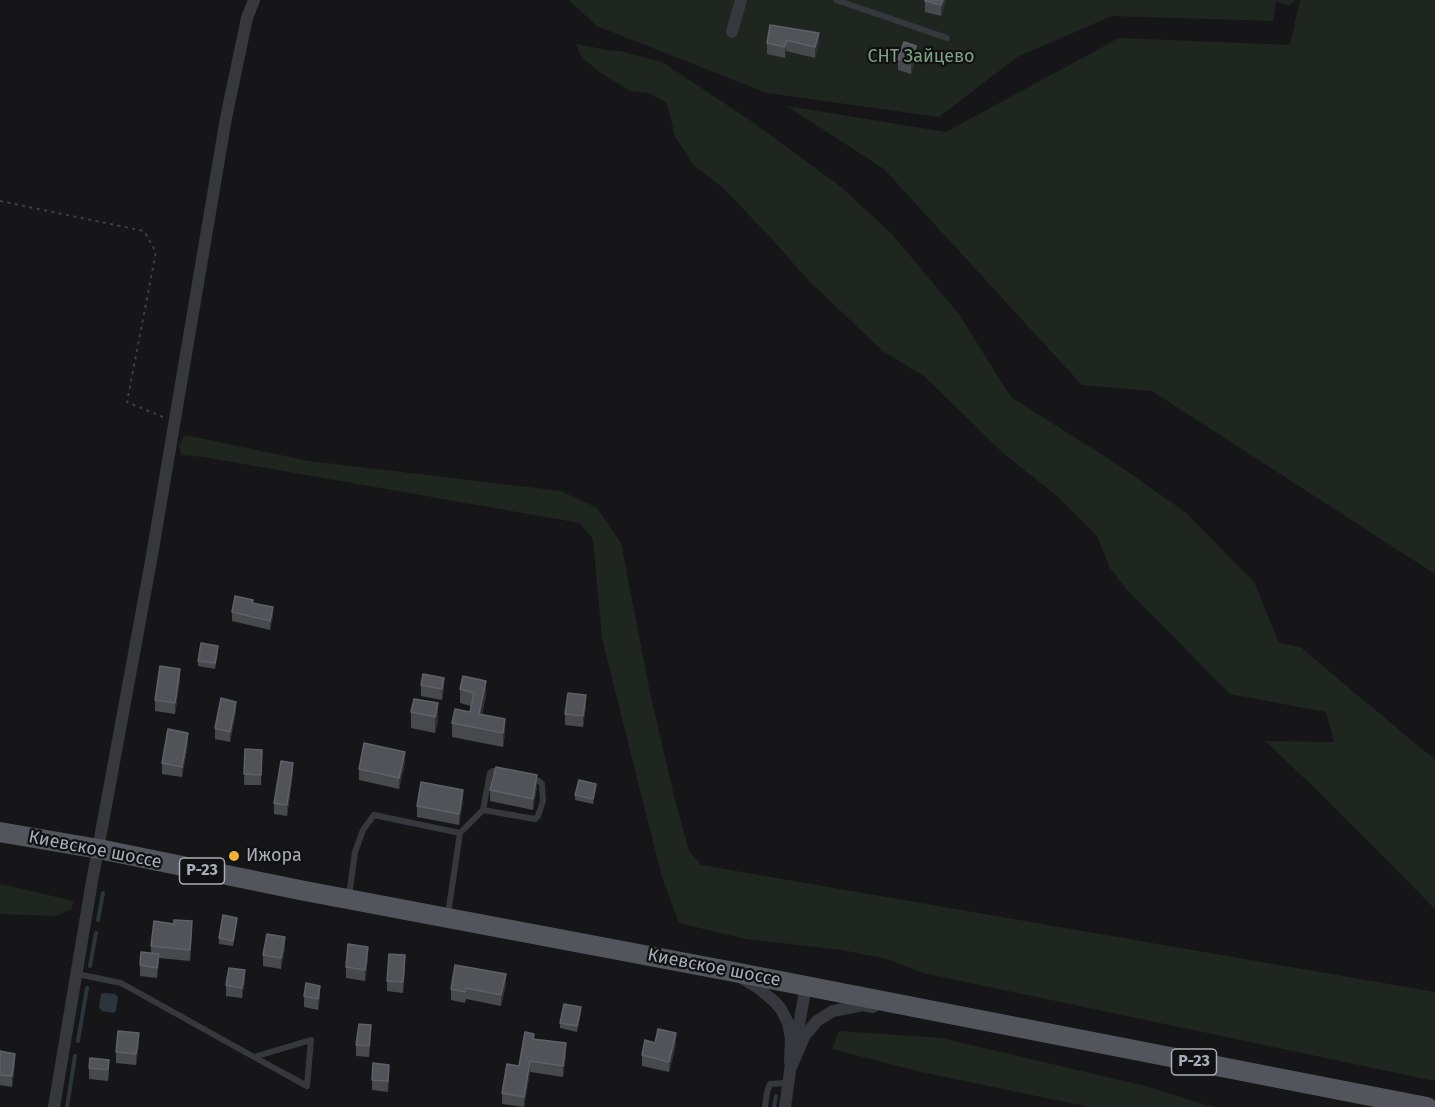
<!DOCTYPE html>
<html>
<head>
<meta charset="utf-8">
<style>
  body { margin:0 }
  canvas { display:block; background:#161618 }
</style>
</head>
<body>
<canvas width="1435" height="1107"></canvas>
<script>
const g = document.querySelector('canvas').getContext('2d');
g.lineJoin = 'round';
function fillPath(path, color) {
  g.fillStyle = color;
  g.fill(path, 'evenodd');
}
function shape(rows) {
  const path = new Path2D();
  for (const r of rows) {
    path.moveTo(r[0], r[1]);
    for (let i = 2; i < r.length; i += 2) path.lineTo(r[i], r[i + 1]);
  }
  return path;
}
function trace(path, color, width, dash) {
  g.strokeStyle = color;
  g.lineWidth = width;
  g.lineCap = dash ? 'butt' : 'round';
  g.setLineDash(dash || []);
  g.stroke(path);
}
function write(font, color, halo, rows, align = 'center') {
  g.font = font + ' "Fira Sans",sans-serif';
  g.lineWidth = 4.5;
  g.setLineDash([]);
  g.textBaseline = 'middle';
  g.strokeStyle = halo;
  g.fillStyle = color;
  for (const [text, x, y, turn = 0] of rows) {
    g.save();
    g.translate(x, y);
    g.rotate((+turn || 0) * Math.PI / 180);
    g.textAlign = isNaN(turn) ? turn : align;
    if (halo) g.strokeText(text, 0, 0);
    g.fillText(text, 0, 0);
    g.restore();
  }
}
fillPath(shape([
  [569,0,1295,0,1288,6,1276,1,1273,21,1112,16,1017,57,939,117,767,93,597,26],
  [1300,0,1435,0,1435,574,1152,391,1082,385,884,169,787,106,946,132,1119,38,1290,45],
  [576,44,607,50,620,51,662,62,754,123,841,187,892,234,958,313,1011,397,1115,463,1185,512,1254,582,1279,643,1300,647,1435,760,1435,909,1322,795,1265,741,1334,742,1326,712,1230,694,1128,591,1110,568,1097,536,1057,496,1003,453,925,377,883,351,808,280,773,240,722,187,693,165,675,136,667,103,648,93,630,91,597,70,581,56],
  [185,435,309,461,561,491,597,508,621,543,650,693,674,796,689,851,701,865,1435,992,1435,1081,923,973,887,959,842,950,746,939,679,923,662,877,602,638,593,539,580,523,204,457,181,455,179,445],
  [0,884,74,901,71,910,55,916,0,914],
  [839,1031,941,1038,1145,1086,1213,1107,1089,1107,917,1071,832,1049]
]), '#1e261f');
fillPath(shape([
  [105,993,115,994,118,997,116,1011,113,1013,102,1011,99,1007,101,994]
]), '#2c353c');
trace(shape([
  [98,920,103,893],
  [90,966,96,933],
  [78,1041,87,988],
  [67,1107,75,1056],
  [774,1107,776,1096]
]), '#2c353c', 4);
trace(shape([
  [0,201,144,231,156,252,127,402,163,417]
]), '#3d3f44', 2, [3, 4.5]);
trace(shape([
  [836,0,947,38],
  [483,810,490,773,493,771,502,773],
  [349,896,355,852,363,830,374,815,460,833,483,810,535,819,538,816,543,801,542,784,539,781,530,779],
  [448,914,460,833],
  [77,974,121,983,157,1003,254,1057,307,1086,311,1040,254,1057],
  [765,1107,767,1092,770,1084,788,1083]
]), '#37383d', 6);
trace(shape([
  [732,32,741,0],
  [742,978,757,987,775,1002,781,1009,788,1023,791,1038,790,1063],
  [795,1047,806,986],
  [790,1070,805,1035,817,1021,833,1011,863,1005,873,1007],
  [54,1107,91,887,151,561,226,118,247,18,254,0],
  [785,1107,791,1064]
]), '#37383d', 12);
trace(shape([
  [0,832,99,849,305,891,729,971,1427,1107]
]), '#53555c', 20);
fillPath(shape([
  [925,0,946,0,941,16,925,12],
  [770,25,819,44,815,58,786,51,785,58,767,54,767,43],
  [916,56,911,74,898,70,898,59],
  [253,603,273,616,270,630,232,621,232,612],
  [218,652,215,669,198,666,198,661],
  [180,680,175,714,155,711,155,700],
  [421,685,444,689,442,700,421,696],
  [460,689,486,695,482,714,505,733,503,747,452,737,452,723,470,712,471,706,460,703],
  [438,703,438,720,435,733,411,728,411,712],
  [586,705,583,727,565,725,565,714],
  [236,712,230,742,215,739,215,728],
  [188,744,182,777,162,774,162,763],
  [245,749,262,750,261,785,244,785],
  [405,763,399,789,359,780,359,769],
  [293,774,287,816,274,814,274,803],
  [537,786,533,810,490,801,490,790],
  [596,789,593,804,575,800,575,795],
  [463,801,459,825,417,817,417,806],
  [237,923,233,946,219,944,219,938],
  [192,932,190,961,159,958,157,978,140,976,140,965,151,953,151,946],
  [285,948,281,969,263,966,263,955],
  [368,958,365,981,346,978,346,967],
  [405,966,403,993,387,991,387,981],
  [245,981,242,998,226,996,226,985],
  [506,984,501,1006,466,999,465,1003,451,1000,451,989],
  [304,996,320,997,318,1010,304,1007],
  [581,1013,577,1032,560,1028,560,1023],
  [371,1036,369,1057,356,1056,356,1045],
  [534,1039,566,1054,563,1077,530,1072,524,1107,502,1104,502,1093],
  [655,1043,676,1044,669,1072,642,1066,642,1055],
  [139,1044,136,1065,116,1063,116,1052],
  [0,1051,15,1064,12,1087,0,1085],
  [89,1068,109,1071,108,1081,89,1079],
  [389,1076,388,1092,372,1090,372,1080]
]), '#47494d');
fillPath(shape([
  [943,0,946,0,941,16,941,5],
  [819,33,819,44,815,58,815,47],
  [786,40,786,51,785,58,785,47],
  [916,46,916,56,911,74,911,63],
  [273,607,273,616,270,630,270,621],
  [180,669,180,680,175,714,175,703],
  [444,678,444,689,442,700,442,689],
  [486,681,486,695,479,728,479,714],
  [586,695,586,705,583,727,583,716],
  [236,702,236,712,230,742,230,732],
  [438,703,438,720,435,733,435,717],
  [505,719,505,733,503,747,503,733],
  [188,733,188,744,182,777,182,767],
  [405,752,405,763,399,789,399,778],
  [293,763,293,774,287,816,287,805],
  [537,775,537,786,533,810,533,799],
  [596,784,596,789,593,804,593,799],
  [463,790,463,801,459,825,459,814],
  [237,918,237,923,233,946,233,941],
  [192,921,192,932,190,961,190,950],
  [285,937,285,948,281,969,281,958],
  [368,947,368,958,365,981,365,970],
  [159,954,159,965,157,978,157,968],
  [405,955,405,966,403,993,403,982],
  [245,970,245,981,242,998,242,988],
  [506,974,506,984,501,1006,501,995],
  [320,986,320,997,318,1010,318,999],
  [581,1007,581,1013,577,1032,577,1026],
  [371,1025,371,1036,369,1057,369,1046],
  [139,1033,139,1044,136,1065,136,1054],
  [676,1033,676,1044,669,1072,669,1062],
  [566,1043,566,1054,563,1077,563,1066],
  [15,1054,15,1064,12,1087,12,1076],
  [530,1061,530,1072,524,1107,524,1097]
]), '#2f3033');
const building = shape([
  [925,0,943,0,941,5,925,1,925,0],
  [770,25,819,33,815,47,786,40,785,47,767,43,770,25],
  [904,42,916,46,911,63,898,59,904,42],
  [235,596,253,600,252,603,273,607,270,621,232,612,235,596],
  [201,643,218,646,215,663,198,661,201,643],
  [160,666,180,669,175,703,155,700,160,666],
  [423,674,444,678,442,689,421,685,423,674],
  [463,676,486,681,479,714,505,719,503,733,452,723,455,709,470,712,474,693,460,689,463,676],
  [568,693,586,695,583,716,565,714,568,693],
  [221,698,236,702,230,732,215,728,221,698],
  [414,699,438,703,435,717,411,712,414,699],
  [168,729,188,733,182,767,162,763,168,729],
  [364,743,405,752,399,778,359,769,364,743],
  [245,749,262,750,261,775,244,774,245,749],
  [281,761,293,763,287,805,274,803,281,761],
  [496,767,537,775,533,799,490,790,496,767],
  [579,780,596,784,593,799,575,795,579,780],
  [421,782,463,790,459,814,417,806,421,782],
  [223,915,237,918,233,941,219,938,223,915],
  [174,920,192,921,190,950,151,946,154,921,174,924,174,920],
  [267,934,285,937,281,958,263,955,267,934],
  [348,944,368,947,365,970,346,967,348,944],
  [141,952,159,954,157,968,140,965,141,952],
  [389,954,405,955,403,982,387,981,389,954],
  [455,965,506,974,501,995,466,988,465,992,451,989,455,965],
  [229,968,245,970,242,988,226,985,229,968],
  [306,983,320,986,318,999,304,996,306,983],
  [564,1004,581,1007,577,1026,560,1023,564,1004],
  [359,1024,371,1025,369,1046,356,1045,359,1024],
  [658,1029,676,1033,669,1062,642,1055,645,1040,655,1043,658,1029],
  [118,1031,139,1033,136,1054,116,1052,118,1031],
  [525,1032,534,1034,533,1039,566,1043,563,1066,530,1061,524,1097,502,1093,507,1064,519,1066,525,1032],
  [0,1051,15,1054,12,1076,0,1075,0,1051],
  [90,1058,109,1060,108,1070,89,1068,90,1058],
  [373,1063,389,1065,388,1081,372,1080,373,1063]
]);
fillPath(building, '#525359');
trace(building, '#5f6168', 1.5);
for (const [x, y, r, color] of [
  [234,856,6,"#f2b134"]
]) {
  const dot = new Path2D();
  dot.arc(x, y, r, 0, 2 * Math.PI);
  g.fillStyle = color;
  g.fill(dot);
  trace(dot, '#111113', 2);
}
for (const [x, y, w] of [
  [202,871,45],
  [1194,1062,45]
]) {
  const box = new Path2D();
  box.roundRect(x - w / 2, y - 13, w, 26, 4.5);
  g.fillStyle = '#111113';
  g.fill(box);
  trace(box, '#a8adb8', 1.5);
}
write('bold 16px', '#a8adb8', null, [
  ["Р-23",202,871],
  ["Р-23",1194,1062]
]);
write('18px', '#7fa381', '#111113', [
  ["СНТ Зайцево",921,57]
]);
write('18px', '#a8adb8', '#111113', [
  ["Киевское шоссе",95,850,11],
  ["Киевское шоссе",714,968,11]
]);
write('18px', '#a8adb8', '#111113', [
  ["Ижора",246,856]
], 'left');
</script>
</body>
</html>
